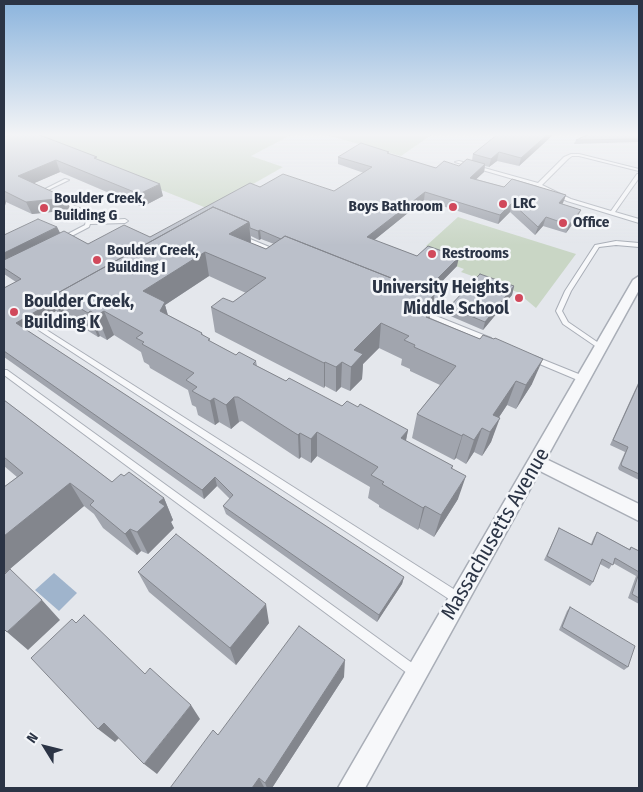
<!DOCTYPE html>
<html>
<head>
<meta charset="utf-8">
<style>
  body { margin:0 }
  #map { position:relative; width:643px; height:792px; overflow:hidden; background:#e4e7ec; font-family:"Fira Sans Condensed",sans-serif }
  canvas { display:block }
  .frame { position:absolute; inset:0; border:5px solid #2b3445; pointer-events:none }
  .north { position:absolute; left:20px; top:722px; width:50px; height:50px; -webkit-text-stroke:4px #f4f6f9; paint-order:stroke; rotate:306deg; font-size:14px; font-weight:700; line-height:20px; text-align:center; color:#2b3445 }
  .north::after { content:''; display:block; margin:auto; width:18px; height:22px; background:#2b3445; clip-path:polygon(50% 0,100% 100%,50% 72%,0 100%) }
</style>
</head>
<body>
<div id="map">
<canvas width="643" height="792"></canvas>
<div class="frame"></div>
<div class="north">N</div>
</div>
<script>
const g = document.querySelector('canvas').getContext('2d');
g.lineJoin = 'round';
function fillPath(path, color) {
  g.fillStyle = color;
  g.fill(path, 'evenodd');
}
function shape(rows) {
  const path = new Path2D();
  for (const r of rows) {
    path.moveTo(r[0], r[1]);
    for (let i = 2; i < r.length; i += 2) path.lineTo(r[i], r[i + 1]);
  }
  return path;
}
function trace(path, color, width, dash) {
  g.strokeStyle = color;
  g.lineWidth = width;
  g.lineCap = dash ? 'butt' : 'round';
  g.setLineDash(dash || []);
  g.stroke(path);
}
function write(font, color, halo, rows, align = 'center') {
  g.font = font + ' "Fira Sans Condensed",sans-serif';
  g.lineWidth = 5;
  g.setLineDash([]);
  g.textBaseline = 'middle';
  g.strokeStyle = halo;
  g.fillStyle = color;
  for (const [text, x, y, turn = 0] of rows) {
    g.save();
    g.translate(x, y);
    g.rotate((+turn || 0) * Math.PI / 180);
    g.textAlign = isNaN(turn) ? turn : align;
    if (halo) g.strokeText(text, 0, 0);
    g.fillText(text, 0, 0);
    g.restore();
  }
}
fillPath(shape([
  [21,134,293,134,251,156,283,167,209,209],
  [323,134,433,134,401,156],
  [458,217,576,254,536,308,517,292,461,272,464,269,437,259,432,249,426,246]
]), '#c9d6c5');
fillPath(shape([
  [54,573,77,593,59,611,35,590]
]), '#9fb4cc');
const lane = shape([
  [571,154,579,154,639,169,639,171,579,156,572,156,568,159,542,185,571,199,611,211,637,174,639,174,639,178,615,212,639,219,639,223,567,201,537,186,455,162,459,161,538,183,564,157,571,154],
  [65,179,69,180,46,191,49,195,49,196,45,196,41,191,65,179],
  [58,200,62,200,92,214,91,221,125,219,128,221,125,223,90,224,89,227,64,240,60,240,60,238,85,225,87,216,58,202,58,200],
  [243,236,279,251,280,252,279,253,275,253,241,239,241,237,243,236],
  [616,241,639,243,639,247,616,245,599,247,571,291,562,311,568,322,603,346,604,348,603,350,601,350,563,324,556,311,565,291,595,245,616,241],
  [74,307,77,309,76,310,45,329,463,595,464,599,463,603,459,604,455,603,37,329,74,307],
  [421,310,491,338,492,340,489,342,487,342,419,313,418,312,421,310],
  [530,356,534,356,586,377,587,379,586,381,580,381,530,360,528,358,530,356],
  [4,370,7,370,419,668,421,672,419,676,415,678,411,676,4,375,4,370]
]);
const street = shape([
  [639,276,639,290,546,459,639,504,639,521,540,471,365,788,338,788,633,280,639,276]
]);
trace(lane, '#a9aeb7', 2);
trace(street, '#a9aeb7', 3);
fillPath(lane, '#f7f8fa');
fillPath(street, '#f7f8fa');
fillPath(shape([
  [498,134,554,134,519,166,497,161,489,167,485,166,484,172,476,179,504,187,566,195,562,204,577,218,566,233,543,226,535,235,510,212,498,224,424,200,374,240,417,256,457,266,433,290,444,304,436,313,431,311,429,318,532,384,516,409,507,405,499,417,491,442,482,456,474,452,466,464,456,458,454,460,412,438,417,414,440,385,410,371,410,369,401,365,402,359,379,348,363,364,362,379,350,391,341,387,336,392,325,386,324,388,215,332,211,307,233,302,246,293,209,276,165,305,168,315,202,333,203,335,211,342,236,355,256,361,257,366,286,381,342,406,358,407,408,430,406,441,453,466,452,469,458,499,434,537,419,528,418,530,379,507,379,505,368,498,370,487,317,456,311,463,301,457,299,459,242,421,239,422,231,429,219,422,215,425,198,415,196,407,192,405,188,390,150,368,149,365,144,362,141,352,114,335,107,340,100,336,98,337,67,318,64,311,60,314,56,311,25,329,404,577,402,584,377,622,226,514,223,506,230,499,217,486,204,499,4,357,4,288,16,282,4,274,4,235,57,227,60,233,88,244,150,237,260,187,334,191,364,173,338,164,338,157,389,154,436,168,459,166,472,160,473,154],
  [251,236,259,240,261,239,274,244,266,249,251,243],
  [639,134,639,142,574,144,576,140],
  [4,137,97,159,163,196,142,207,60,172,34,183,71,210,32,214,6,202,4,209],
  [514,286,512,295,483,330,448,315,449,307],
  [639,381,639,480,619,470,618,468,625,452,610,445],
  [4,400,112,482,124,476,164,498,173,520,171,522,174,528,148,554,141,551,137,555,103,528,94,514,84,506,4,574,4,487,17,477,4,466],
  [559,528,591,544,594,537,597,532,629,549,631,547,639,551,639,604,628,598,636,576,613,563,609,569,600,564,593,582,590,586,544,560,557,533],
  [138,572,269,623,236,665,149,592],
  [570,607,628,667,624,670,559,630,567,611],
  [344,677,272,788,265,788,264,787,263,788,170,788,218,735]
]), '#a1a5ae');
fillPath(shape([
  [548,134,554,134,519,166,521,158],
  [499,152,497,161,489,167,491,159],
  [56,160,60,172,23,188,18,176],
  [485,164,484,172,469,186,470,178],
  [160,184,163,196,142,207,139,194],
  [425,192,424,200,367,246,367,237],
  [566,195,563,203,556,212,559,203],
  [4,196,6,202,4,209],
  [66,198,71,210,32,214,26,202],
  [512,203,510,212,498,224,500,215],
  [581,210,577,218,566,233,569,225],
  [546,217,543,226,535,235,538,227],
  [249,222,251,245,229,234],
  [57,227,61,235,4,264,4,253],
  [260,230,261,239,259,240,258,231],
  [205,252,209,276,165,305,171,327,143,291],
  [459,257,457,266,427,297,428,288],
  [514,286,512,295,483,330,485,322],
  [434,295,426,337,421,309],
  [446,295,444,304,436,313,437,304],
  [52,302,56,311,20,332,16,323],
  [60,302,64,311,60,314,56,304],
  [90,311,100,336,98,337,88,313],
  [104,311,114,335,107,340,97,315],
  [381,323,379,348,363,364,362,379,350,391,351,367,354,350],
  [543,359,532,384,516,409,526,385],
  [325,362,325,386,324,388,324,363],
  [342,362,341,387,336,392,336,367],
  [516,381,507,405,490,431,493,415],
  [234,397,239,422,231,429,226,405],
  [214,398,219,422,215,425,210,401],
  [500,418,491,442,482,456,490,432],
  [482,428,474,452,466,464,474,440],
  [408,430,403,454,401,438],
  [317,432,317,456,311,463,311,439],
  [300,433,301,457,299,459,298,435],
  [463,434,456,458,454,460,462,436],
  [466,476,458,499,434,537,441,515],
  [215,477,217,486,204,499,202,490],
  [70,483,84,506,4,574,4,536],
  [164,498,173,520,171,522,174,528,148,554,137,532,159,502],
  [425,506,419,528,418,530,423,508],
  [130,529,141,551,137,555,125,534],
  [404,577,402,584,377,622,379,615],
  [42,600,60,620,28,650,7,632],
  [266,604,269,623,236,665,230,648],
  [345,660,344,677,272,788,267,788,265,783],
  [191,705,200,719,157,774,144,764],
  [104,723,121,736,115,742,98,729],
  [259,778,264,787,263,788,252,788]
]), '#83868d');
const building = shape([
  [13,134,37,134,97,157,94,158,160,184,139,194,56,160,18,176,66,198,26,202,4,191,4,137,13,134],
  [498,134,548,134,521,158,499,152,491,159,473,154,498,134],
  [589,134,639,134,639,139,576,140,589,134],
  [361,143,389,152,387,153,436,168,444,161,459,166,467,159,485,164,470,178,504,187,512,179,529,184,566,195,559,203,581,210,569,225,546,217,538,227,512,203,500,215,425,192,367,237,417,256,428,246,459,257,428,288,446,295,437,304,433,302,434,295,285,236,281,239,260,230,258,231,250,228,249,222,213,207,56,294,60,302,56,304,52,302,16,323,404,577,379,615,223,506,233,495,215,477,202,490,4,351,4,288,21,279,4,268,4,260,64,231,88,244,124,225,150,237,250,183,260,187,283,174,334,191,372,167,338,157,361,143],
  [213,207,249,222,229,234,266,249,285,236,434,295,421,309,430,313,426,317,480,339,483,335,494,339,495,338,543,359,526,385,516,381,493,415,500,418,490,432,482,428,474,440,463,434,462,436,417,414,456,366,414,347,415,345,404,340,409,336,381,323,354,350,363,354,351,367,342,362,336,367,325,362,324,363,211,307,223,298,233,302,266,278,205,252,143,291,165,302,160,311,202,333,201,334,210,339,208,340,236,355,239,352,256,361,253,364,286,381,289,378,342,406,347,401,358,407,360,404,408,430,401,438,453,466,451,468,466,476,441,515,425,506,423,508,382,484,384,482,371,475,378,467,317,432,311,439,300,433,298,435,238,397,234,397,226,405,214,398,210,401,192,391,197,387,186,380,194,373,142,344,144,342,136,338,143,333,104,311,97,315,90,311,88,313,56,294,213,207],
  [38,219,57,227,4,253,4,235,38,219],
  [480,274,514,286,485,322,449,307,480,274],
  [639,383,639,474,622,466,621,464,628,447,613,440,639,383],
  [4,400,112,482,121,474,124,476,129,472,164,498,159,502,165,506,137,532,130,529,125,534,90,505,94,501,70,483,4,536,4,487,23,473,4,457,4,400],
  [559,528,592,545,597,532,630,550,631,547,639,551,639,572,615,558,613,565,602,559,593,582,547,556,559,528],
  [176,534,266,604,230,648,138,572,176,534],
  [10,569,42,600,7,632,4,629,4,575,10,569],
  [639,573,639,598,632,594,639,573],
  [570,607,635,646,628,667,562,627,570,607],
  [84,615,145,674,150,668,191,705,144,764,104,723,98,729,31,658,72,619,76,623,84,615],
  [299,626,345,660,265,783,259,778,252,788,170,788,213,730,218,735,299,626]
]);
fillPath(building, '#bbc0ca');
trace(building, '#83868d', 1);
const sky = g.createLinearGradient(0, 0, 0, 245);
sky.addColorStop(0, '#8bb4dd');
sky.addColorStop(0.55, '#f3f4f6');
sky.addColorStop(1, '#f3f4f600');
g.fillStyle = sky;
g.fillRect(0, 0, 643, 245);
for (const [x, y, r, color] of [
  [503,204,5,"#d1495b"],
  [453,207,5,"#d1495b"],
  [44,208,5,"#d1495b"],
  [563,223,5,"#d1495b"],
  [432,254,5,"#d1495b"],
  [97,260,5,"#d1495b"],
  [519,298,5,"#d1495b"],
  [14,312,5,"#d1495b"]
]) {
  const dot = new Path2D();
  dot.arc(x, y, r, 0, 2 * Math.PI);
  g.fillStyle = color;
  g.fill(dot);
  trace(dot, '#f4f6f9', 2);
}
write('bold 15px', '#2b3445', '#f4f6f9', [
  ["Boulder Creek,",54,199],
  ["Building G",54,216],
  ["LRC",513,204],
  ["Boys Bathroom",443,207,"right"],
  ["Office",573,223],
  ["Boulder Creek,",107,251],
  ["Building I",107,268],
  ["Restrooms",442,254]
], 'left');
write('bold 18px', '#2b3445', '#f4f6f9', [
  ["University Heights",509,288],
  ["Middle School",509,309],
  ["Boulder Creek,",24,302,"left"],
  ["Building K",24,323,"left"]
], 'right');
write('21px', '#2b3445', '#f4f6f9', [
  ["Massachusetts Avenue",496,534,-60]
]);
</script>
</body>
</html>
